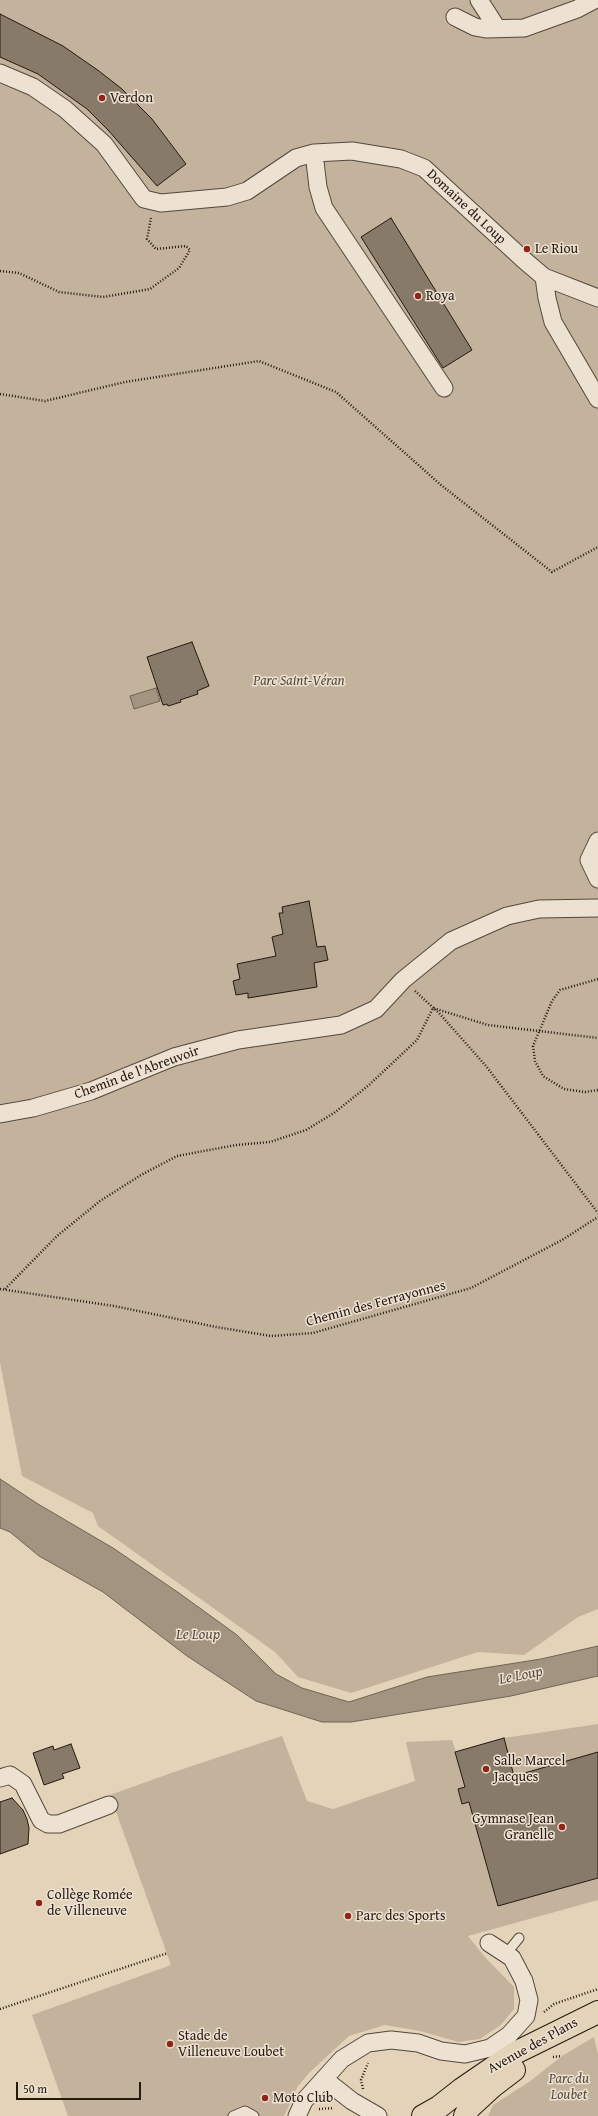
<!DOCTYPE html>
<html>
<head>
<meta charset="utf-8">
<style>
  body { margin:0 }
  #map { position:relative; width:598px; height:2116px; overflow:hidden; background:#e3d3b9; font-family:"Gentium Book Plus",serif }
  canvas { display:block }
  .scale { position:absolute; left:16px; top:2082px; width:125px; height:18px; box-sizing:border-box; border:2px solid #251912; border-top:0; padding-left:5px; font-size:12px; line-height:14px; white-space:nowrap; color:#251912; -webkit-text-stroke:3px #ede2d2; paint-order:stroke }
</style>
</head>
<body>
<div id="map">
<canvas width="598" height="2116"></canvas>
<div class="scale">50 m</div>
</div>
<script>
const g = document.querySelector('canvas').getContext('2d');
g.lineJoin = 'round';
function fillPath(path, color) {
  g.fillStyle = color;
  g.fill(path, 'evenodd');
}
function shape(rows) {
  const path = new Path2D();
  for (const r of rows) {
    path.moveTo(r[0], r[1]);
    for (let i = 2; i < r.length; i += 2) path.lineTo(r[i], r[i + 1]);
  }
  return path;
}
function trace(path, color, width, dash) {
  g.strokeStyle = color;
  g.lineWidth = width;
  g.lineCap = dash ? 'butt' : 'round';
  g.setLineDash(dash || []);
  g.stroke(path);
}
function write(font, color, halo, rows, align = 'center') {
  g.font = font + ' "Gentium Book Plus",serif';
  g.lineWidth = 3;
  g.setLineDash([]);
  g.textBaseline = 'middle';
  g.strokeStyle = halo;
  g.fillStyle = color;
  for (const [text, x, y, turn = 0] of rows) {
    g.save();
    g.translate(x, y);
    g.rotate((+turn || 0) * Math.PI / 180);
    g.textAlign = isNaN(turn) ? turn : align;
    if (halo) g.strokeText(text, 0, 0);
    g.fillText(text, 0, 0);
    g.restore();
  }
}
fillPath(shape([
  [0,0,598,0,598,1609,578,1617,524,1655,478,1652,351,1693,298,1677,275,1652,98,1526,93,1513,22,1476,0,1363],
  [598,1724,598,1900,468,1936,484,1956,514,1987,514,2009,501,2025,480,2039,458,2042,420,2031,385,2025,349,2036,309,2073,298,2086,284,2116,68,2116,32,2015,171,1965,110,1795,174,1772,282,1736,307,1801,333,1809,415,1781,406,1742,452,1740,456,1752,504,1738],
  [594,2037,598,2054,598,2116,488,2116,493,2105,529,2082,562,2056]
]), '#c3b39d');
const water = shape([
  [156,688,160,701,134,709,130,696,156,688],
  [0,1479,38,1504,113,1548,179,1593,237,1635,276,1674,302,1688,349,1702,427,1677,541,1659,598,1646,598,1676,511,1696,351,1722,322,1722,256,1701,187,1656,103,1592,39,1556,10,1532,0,1528,0,1479]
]);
fillPath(water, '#a29480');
trace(water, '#706354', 1);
const building = shape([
  [0,14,63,46,99,71,122,89,152,119,186,164,157,186,108,130,87,109,38,74,0,57,0,14],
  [391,218,472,350,443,368,361,237,391,218],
  [192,642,209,686,197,691,198,694,180,700,181,702,168,706,167,704,163,705,147,657,192,642],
  [309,901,317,947,325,946,328,960,314,963,317,987,248,998,248,993,236,995,233,981,240,979,237,964,276,956,272,937,283,934,279,913,283,913,282,907,309,901],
  [504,1738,514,1776,598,1752,598,1878,498,1906,469,1802,462,1804,458,1789,465,1787,455,1752,504,1738],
  [71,1744,80,1768,62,1774,64,1778,44,1785,33,1753,53,1746,54,1750,71,1744],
  [12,1798,23,1810,27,1819,29,1828,28,1844,0,1854,0,1802,12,1798]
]);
fillPath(building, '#887a69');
trace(building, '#251912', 1);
const lane = shape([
  [506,1954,519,1938],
  [233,2116,245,2111,254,2116]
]);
const street = shape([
  [479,0,497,28],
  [455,17,475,27,486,29,524,28,577,9,594,0],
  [0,73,33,87,65,109,104,144,144,199,161,203,227,197,247,191,296,158,314,153,352,151,401,159,424,168,524,260,544,277,598,298],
  [314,153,318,187,324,208,444,388],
  [544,277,547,298,553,322,598,399],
  [598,841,589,860,598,879],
  [0,1114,33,1108,91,1091,174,1057,238,1040,341,1025,376,1009,403,980,451,941,507,916,539,909,598,908],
  [0,1778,10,1775,23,1784,41,1820,48,1824,59,1824,109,1805],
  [324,2079,352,2101,378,2116],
  [297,2116,304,2101,342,2059,368,2043,391,2040,418,2043,441,2051,465,2054,490,2048,509,2035,526,2016,529,2000,524,1981,512,1958,489,1943]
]);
const primary = shape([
  [423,2116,439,2107,462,2089,513,2054,598,2012],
  [465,2116,469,2108,493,2086,514,2070]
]);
trace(lane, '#54483c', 11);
trace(street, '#54483c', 19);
trace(primary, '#251912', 24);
trace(shape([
  [0,271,19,273,59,292,103,297,150,289,179,268,190,250,186,246,156,249,147,239,151,218],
  [0,394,45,401,125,382,259,361,336,392,441,485,552,572,598,547],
  [598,979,560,990,552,1001,533,1046,535,1061,543,1076,564,1089,585,1092,598,1090],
  [415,991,439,1013,486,1066,598,1213],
  [0,1289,114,1306,216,1327,271,1336,313,1333,471,1288,562,1240,598,1217],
  [5,1289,57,1236,100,1201,141,1175,177,1156,236,1145,270,1142,306,1130,334,1113,369,1085,417,1040,433,1008,488,1025,598,1038],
  [0,2009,168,1953],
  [544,2012,554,2004,598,1989],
  [553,2057,562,2056],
  [363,2089,361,2080,368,2063],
  [319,2109,334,2108]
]), '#251912', 2.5, [1, 2]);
trace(lane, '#ede2d2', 9);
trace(street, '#ede2d2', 17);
trace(primary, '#e3d3b9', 22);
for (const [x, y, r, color] of [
  [102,98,4,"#8f2418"],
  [527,249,4,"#8f2418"],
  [418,296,4,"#8f2418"],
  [486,1769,4,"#8f2418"],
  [562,1827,4,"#8f2418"],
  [39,1903,4,"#8f2418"],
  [348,1916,4,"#8f2418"],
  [170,2044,4,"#8f2418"],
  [265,2098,4,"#8f2418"]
]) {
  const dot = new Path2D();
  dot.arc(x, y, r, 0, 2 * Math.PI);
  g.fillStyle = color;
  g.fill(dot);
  trace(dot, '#ede2d2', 1.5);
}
write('14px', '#251912', '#ede2d2', [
  ["Verdon",110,98],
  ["Le Riou",535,249],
  ["Roya",426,296],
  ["Salle Marcel",494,1761],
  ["Jacques",494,1777],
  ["Gymnase Jean",554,1819,"right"],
  ["Granelle",554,1835,"right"],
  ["Collège Romée",47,1895],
  ["de Villeneuve",47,1911],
  ["Parc des Sports",356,1916],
  ["Stade de",178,2036],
  ["Villeneuve Loubet",178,2052],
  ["Moto Club",273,2098]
], 'left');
write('14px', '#251912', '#ede2d2', [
  ["Domaine du Loup",466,207,43],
  ["Chemin de l'Abreuvoir",137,1073,-20],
  ["Chemin des Ferrayonnes",376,1304,-15],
  ["Avenue des Plans",533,2046,-29]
]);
write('italic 14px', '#54473c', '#ede2d2', [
  ["Parc Saint-Véran",299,681],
  ["Parc du",569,2079],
  ["Loubet",569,2095]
]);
write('italic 15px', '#574a3e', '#ede2d2', [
  ["Le Loup",198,1635],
  ["Le Loup",521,1676,-11]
]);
</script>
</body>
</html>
